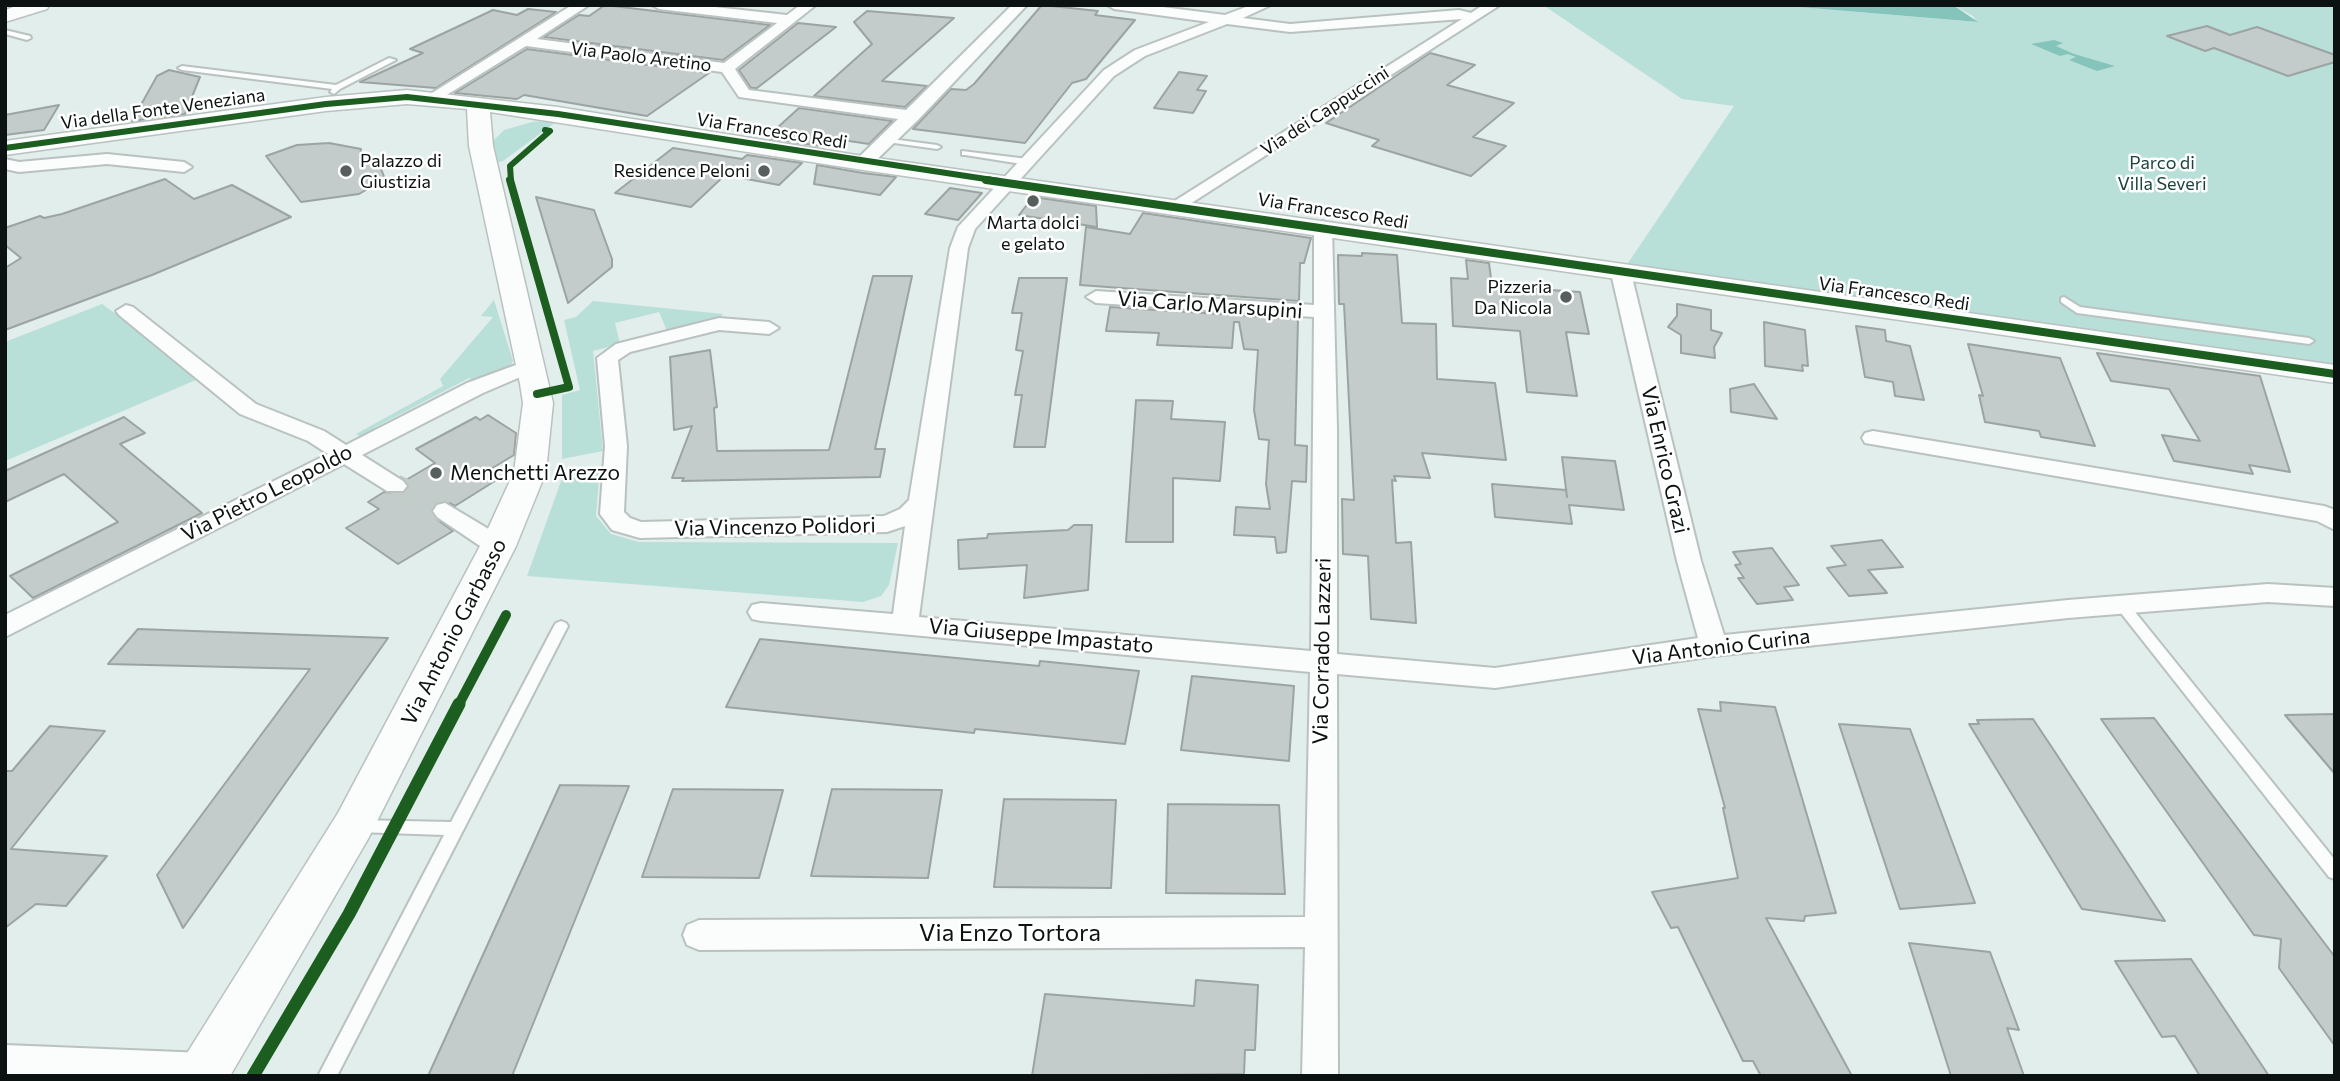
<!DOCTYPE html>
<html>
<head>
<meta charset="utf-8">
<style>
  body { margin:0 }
  #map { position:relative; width:2340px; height:1081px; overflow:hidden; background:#e2eeeb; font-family:Commissioner,sans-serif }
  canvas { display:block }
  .frame { position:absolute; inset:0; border:7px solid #0b1211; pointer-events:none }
</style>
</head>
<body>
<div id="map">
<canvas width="2340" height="1081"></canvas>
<div class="frame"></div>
</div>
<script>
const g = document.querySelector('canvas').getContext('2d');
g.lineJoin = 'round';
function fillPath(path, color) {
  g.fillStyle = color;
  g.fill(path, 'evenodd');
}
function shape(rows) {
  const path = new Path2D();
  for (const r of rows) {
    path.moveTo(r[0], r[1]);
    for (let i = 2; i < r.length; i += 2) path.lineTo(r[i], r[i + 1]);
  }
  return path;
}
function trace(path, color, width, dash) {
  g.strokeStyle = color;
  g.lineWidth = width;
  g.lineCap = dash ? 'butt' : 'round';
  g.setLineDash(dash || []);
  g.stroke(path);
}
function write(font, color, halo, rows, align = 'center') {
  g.font = font + ' Commissioner,sans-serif';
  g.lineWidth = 5;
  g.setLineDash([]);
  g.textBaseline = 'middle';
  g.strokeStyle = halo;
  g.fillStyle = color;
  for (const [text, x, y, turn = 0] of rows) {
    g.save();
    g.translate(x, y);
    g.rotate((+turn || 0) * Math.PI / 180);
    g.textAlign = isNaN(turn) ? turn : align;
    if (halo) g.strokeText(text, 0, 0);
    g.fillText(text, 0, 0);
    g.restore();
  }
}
fillPath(shape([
  [1543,5,1775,5,1977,22,1973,16,1953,5,2335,5,2335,367,1626,266,1734,106,1682,99],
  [555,120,556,122,503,161,496,163,493,141,504,130,532,122],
  [494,300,513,361,507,370,479,383,469,378,374,428,380,435,366,441,356,434,443,386,440,379,493,317,481,316],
  [593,301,723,314,719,319,667,331,659,312,615,323,620,344,593,351,603,451,562,459,562,395,580,390,564,320,576,317],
  [102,304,203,377,5,461,5,342],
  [600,467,596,516,611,534,639,542,898,543,889,585,881,596,863,602,527,576,564,473]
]), '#b9dfd9');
fillPath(shape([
  [1775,5,1953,5,1978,22],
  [2054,40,2063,43,2056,46,2074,54,2115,66,2097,71,2069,60,2076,57,2068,54,2060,56,2031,44]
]), '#84c4bb');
const building = shape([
  [605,5,646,10,770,25,723,60,544,37,579,15,589,16,605,5],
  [1042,5,1098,11,1095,15,1135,20,1086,79,1072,83,1025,143,913,129,951,89,966,90,974,84,1042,5],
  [528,9,556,12,436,88,360,82,423,53,410,49,493,10,517,15,528,9],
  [867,11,954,18,882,81,927,86,905,107,814,96,872,44,854,22,867,11],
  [798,23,836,27,757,88,751,88,739,70,798,23],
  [2207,26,2230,35,2257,27,2335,55,2335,62,2288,76,2214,48,2205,51,2167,36,2207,26],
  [527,49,709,73,647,116,524,95,517,99,455,93,527,49],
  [1430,53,1475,65,1447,85,1514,103,1473,137,1506,146,1471,176,1372,146,1379,140,1326,123,1430,53],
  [169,70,200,77,185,114,132,121,157,76,169,70],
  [1179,72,1207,76,1197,90,1206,91,1193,113,1154,108,1179,72],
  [59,105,44,130,5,135,5,115,59,105],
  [799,108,892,121,869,144,829,138,820,146,766,138,799,108],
  [329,143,361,149,360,157,378,161,385,179,359,194,301,202,266,156,297,145,329,143],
  [673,148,742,159,747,155,802,163,779,185,725,175,691,207,615,193,673,148],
  [817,165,863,173,896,177,880,195,814,184,817,165],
  [165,179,194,199,232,185,291,217,152,275,5,330,5,268,21,258,5,245,5,228,40,216,44,218,62,214,165,179],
  [950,188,982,193,958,220,925,214,950,188],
  [536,197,594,210,612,259,612,267,568,303,536,197],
  [1033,197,1096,206,1097,227,1019,215,1033,197],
  [1143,213,1311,238,1304,263,1300,263,1299,301,1080,285,1086,227,1130,234,1143,213],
  [1362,253,1397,255,1402,323,1436,324,1437,379,1495,383,1506,460,1422,453,1430,478,1394,476,1396,481,1392,480,1396,543,1411,542,1416,623,1371,619,1368,556,1343,554,1342,499,1354,500,1344,304,1339,304,1338,255,1362,256,1362,253],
  [1466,260,1489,263,1492,286,1580,292,1589,334,1566,332,1577,396,1527,392,1520,331,1453,326,1451,278,1468,279,1466,260],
  [873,276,912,276,875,449,885,449,880,477,682,481,684,478,672,478,692,426,674,430,670,357,710,350,717,407,714,408,717,451,829,450,873,276],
  [1019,278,1067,278,1045,447,1014,447,1022,395,1015,395,1023,351,1016,350,1022,313,1012,313,1019,278],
  [1677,304,1711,310,1711,330,1722,333,1714,347,1715,358,1681,353,1681,335,1668,327,1677,316,1677,304],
  [1110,307,1298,319,1295,445,1307,446,1306,482,1292,481,1286,552,1277,553,1275,537,1234,535,1236,507,1270,509,1266,484,1269,440,1259,439,1254,410,1258,350,1244,349,1239,322,1234,322,1232,348,1157,345,1159,333,1106,331,1110,307],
  [1764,322,1805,330,1808,366,1802,365,1803,371,1765,366,1764,322],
  [1856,326,1885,330,1886,341,1910,346,1924,400,1895,396,1893,382,1865,377,1856,326],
  [1968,344,2060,358,2095,446,2041,437,2039,431,1985,422,1979,395,1983,396,1968,344],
  [2097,353,2260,376,2290,472,2249,465,2253,474,2174,461,2162,435,2200,441,2169,389,2111,381,2097,353],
  [1754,384,1777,419,1731,412,1730,389,1754,384],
  [1136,400,1173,401,1171,419,1225,422,1220,481,1173,478,1173,542,1126,542,1136,400],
  [488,415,516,433,514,455,486,472,495,481,455,506,444,500,435,504,431,510,435,518,453,531,398,564,346,528,379,509,368,502,384,492,405,493,410,486,406,480,435,463,416,449,476,417,480,420,488,415],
  [124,417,145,433,120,444,202,513,33,598,10,576,118,522,64,474,5,502,5,471,124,417],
  [1562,457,1615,461,1624,510,1569,505,1572,524,1495,517,1492,484,1566,490,1567,497,1562,457],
  [1074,525,1092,525,1088,590,1024,598,1027,565,959,569,958,540,987,538,988,534,1068,530,1074,525],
  [1882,540,1903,567,1868,570,1887,593,1849,596,1827,568,1846,565,1831,546,1882,540],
  [1772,548,1799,585,1784,587,1793,600,1757,604,1738,578,1744,578,1735,565,1741,564,1733,552,1772,548],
  [138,629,388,638,183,928,157,875,310,669,108,664,138,629],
  [760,639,1039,666,1040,661,1139,671,1125,744,975,729,974,733,726,707,760,639],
  [1192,676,1294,686,1289,761,1181,750,1192,676],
  [1720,702,1775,707,1836,913,1805,916,1804,921,1766,918,1852,1076,1761,1076,1753,1061,1743,1061,1678,927,1671,928,1652,892,1738,878,1723,808,1725,808,1698,709,1721,711,1720,702],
  [2335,714,2335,774,2285,715,2335,714],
  [2154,718,2335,957,2335,1046,2279,968,2281,939,2254,935,2101,719,2154,718],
  [2033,719,2057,755,2165,921,2082,909,1969,724,1979,724,1977,720,2033,719],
  [1839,724,1910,729,1975,903,1900,909,1839,724],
  [50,726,105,731,11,849,107,856,66,906,36,904,5,928,5,771,12,771,50,726],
  [560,785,629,786,512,1076,428,1076,560,785],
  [673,789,783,790,759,878,642,877,673,789],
  [832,789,942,790,928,878,811,876,832,789],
  [1004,799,1116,800,1111,888,994,887,1004,799],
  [1168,804,1279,805,1285,894,1166,893,1168,804],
  [1909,943,1990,952,2019,1030,2007,1028,2024,1076,1951,1076,1909,943],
  [2191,959,2269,1076,2200,1076,2175,1036,2162,1037,2115,961,2191,959],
  [1196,980,1258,985,1255,1050,1245,1050,1244,1074,1032,1076,1045,994,1194,1006,1196,980]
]);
fillPath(building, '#c3ccca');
trace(building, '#9ba4a2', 2);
trace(shape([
  [395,486,445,511]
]), '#c2cdca', 24, [24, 12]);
const lane = shape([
  [5,30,30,36,31,38,27,40,5,34,5,30],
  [389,58,396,60,340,89,334,94,330,92,332,89,182,70,178,68,182,66,336,85,389,58],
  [884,138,937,145,941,147,937,149,887,142,883,140,884,138],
  [962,151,1028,159,1032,162,1028,165,965,155,962,155,962,151],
  [2064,297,2080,307,2309,338,2314,341,2309,344,2077,313,2061,302,2061,298,2064,297],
  [2122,600,2127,602,2335,860,2335,879,2329,877,2117,608,2116,605,2117,602,2122,600],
  [561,621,566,623,568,626,337,1076,318,1076,444,835,357,832,352,831,349,826,352,821,357,820,451,822,554,626,556,623,561,621]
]);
const street = shape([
  [572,5,589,5,537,39,724,63,777,23,659,9,652,5,697,5,787,15,800,5,816,5,735,69,749,90,906,110,1012,5,1027,5,919,119,869,167,863,168,857,167,855,163,857,159,898,119,739,97,722,72,526,46,437,101,432,103,424,98,572,5],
  [1107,5,1147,5,1225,15,1251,5,1271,5,1243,18,1290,24,1459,10,1471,13,1483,5,1500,5,1179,211,1170,206,1173,202,1462,19,1290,32,1227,24,1145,56,1114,76,975,229,968,248,919,617,1311,651,1314,317,1096,303,1086,297,1096,291,1314,305,1314,226,1323,221,1332,226,1337,428,1337,654,1495,668,1698,638,1677,561,1611,273,1621,267,1631,273,1701,561,1724,635,2068,600,2268,584,2335,588,2335,606,2268,602,2068,618,1714,656,1495,688,1337,674,1338,1076,1302,1076,1305,947,699,950,687,945,683,935,687,925,699,920,1305,917,1310,672,761,621,752,619,748,612,752,605,761,603,893,614,905,526,887,532,640,538,612,530,600,514,605,446,597,358,616,344,719,318,769,322,779,328,769,334,719,330,630,352,618,360,627,446,624,512,630,518,641,522,884,516,900,509,909,500,950,248,958,227,1104,70,1135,50,1209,22,1114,9,1107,5],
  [107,154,184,162,192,167,184,172,107,164,19,172,5,169,5,159,19,162,107,154],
  [126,305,133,307,256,404,324,431,346,445,467,383,532,359,542,365,539,369,483,393,362,455,403,481,407,486,403,491,387,491,344,464,5,637,5,615,328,454,308,441,240,414,119,315,116,311,126,305],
  [1873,431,2324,506,2335,510,2335,530,2317,521,1865,443,1862,438,1865,433,1873,431],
  [445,503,507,540,510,546,507,552,498,554,489,552,437,517,433,511,437,505,445,503],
  [5,1045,205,1053,218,1058,223,1070,220,1076,5,1076,5,1045]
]);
const secondary = shape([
  [19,5,49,5,47,9,5,22,5,10,19,5],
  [407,90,558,107,863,156,2335,365,2335,383,863,170,490,112,493,146,553,403,546,472,516,546,368,839,230,1076,177,1076,184,1058,338,813,480,546,514,472,523,403,520,384,469,146,467,109,407,104,326,111,5,155,5,141,326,97,407,90]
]);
trace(lane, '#b9c2c0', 4);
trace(street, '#b9c2c0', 4);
trace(secondary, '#b9c2c0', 3);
fillPath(lane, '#fbfcfc');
fillPath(street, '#fbfcfc');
fillPath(secondary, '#fbfcfc');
trace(shape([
  [5,148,326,104,407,97,558,114,999,181],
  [511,181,510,166,550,131,545,130]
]), '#1b5e20', 6);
trace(shape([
  [510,180,569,387,537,394],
  [986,180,2335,374]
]), '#1b5e20', 8);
trace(shape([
  [458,706,506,615]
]), '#1b5e20', 10);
trace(shape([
  [253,1076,349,914,459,704]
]), '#1b5e20', 13);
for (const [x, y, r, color] of [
  [346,171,7,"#565f5d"],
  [764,171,7,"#565f5d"],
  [1033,201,7,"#565f5d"],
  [1566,297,7,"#565f5d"],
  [436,473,7,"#565f5d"]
]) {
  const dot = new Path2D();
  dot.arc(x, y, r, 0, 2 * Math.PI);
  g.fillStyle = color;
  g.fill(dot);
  trace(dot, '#fff', 2.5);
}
write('18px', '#0b1211', '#fff', [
  ["Via Paolo Aretino",641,57,7],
  ["Via della Fonte Veneziana",163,109,-8],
  ["Via dei Cappuccini",1325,111,-33],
  ["Via Francesco Redi",772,131,9],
  ["Via Francesco Redi",1333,211,9],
  ["Via Francesco Redi",1894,294,8]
]);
write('18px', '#0b1211', '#fff', [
  ["Palazzo di",360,161,"left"],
  ["Giustizia",360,182,"left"],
  ["Residence Peloni",750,171],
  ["Marta dolci",1033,223,"center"],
  ["e gelato",1033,244,"center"],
  ["Pizzeria",1552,287],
  ["Da Nicola",1552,308]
], 'right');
write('18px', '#1c443f', '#fff', [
  ["Parco di",2162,163],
  ["Villa Severi",2162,184]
]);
write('21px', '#0b1211', '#fff', [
  ["Via Carlo Marsupini",1210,305,4],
  ["Via Enrico Grazi",1665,460,77],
  ["Via Pietro Leopoldo",267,493,-27],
  ["Via Vincenzo Polidori",775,527,-1],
  ["Via Antonio Garbasso",454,632,-63],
  ["Via Giuseppe Impastato",1041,636,5],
  ["Via Antonio Curina",1721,647,-7],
  ["Via Corrado Lazzeri",1322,651,-89]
]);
write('21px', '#0b1211', '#fff', [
  ["Menchetti Arezzo",450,473]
], 'left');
write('24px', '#0b1211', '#fff', [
  ["Via Enzo Tortora",1010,933]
]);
</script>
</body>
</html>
